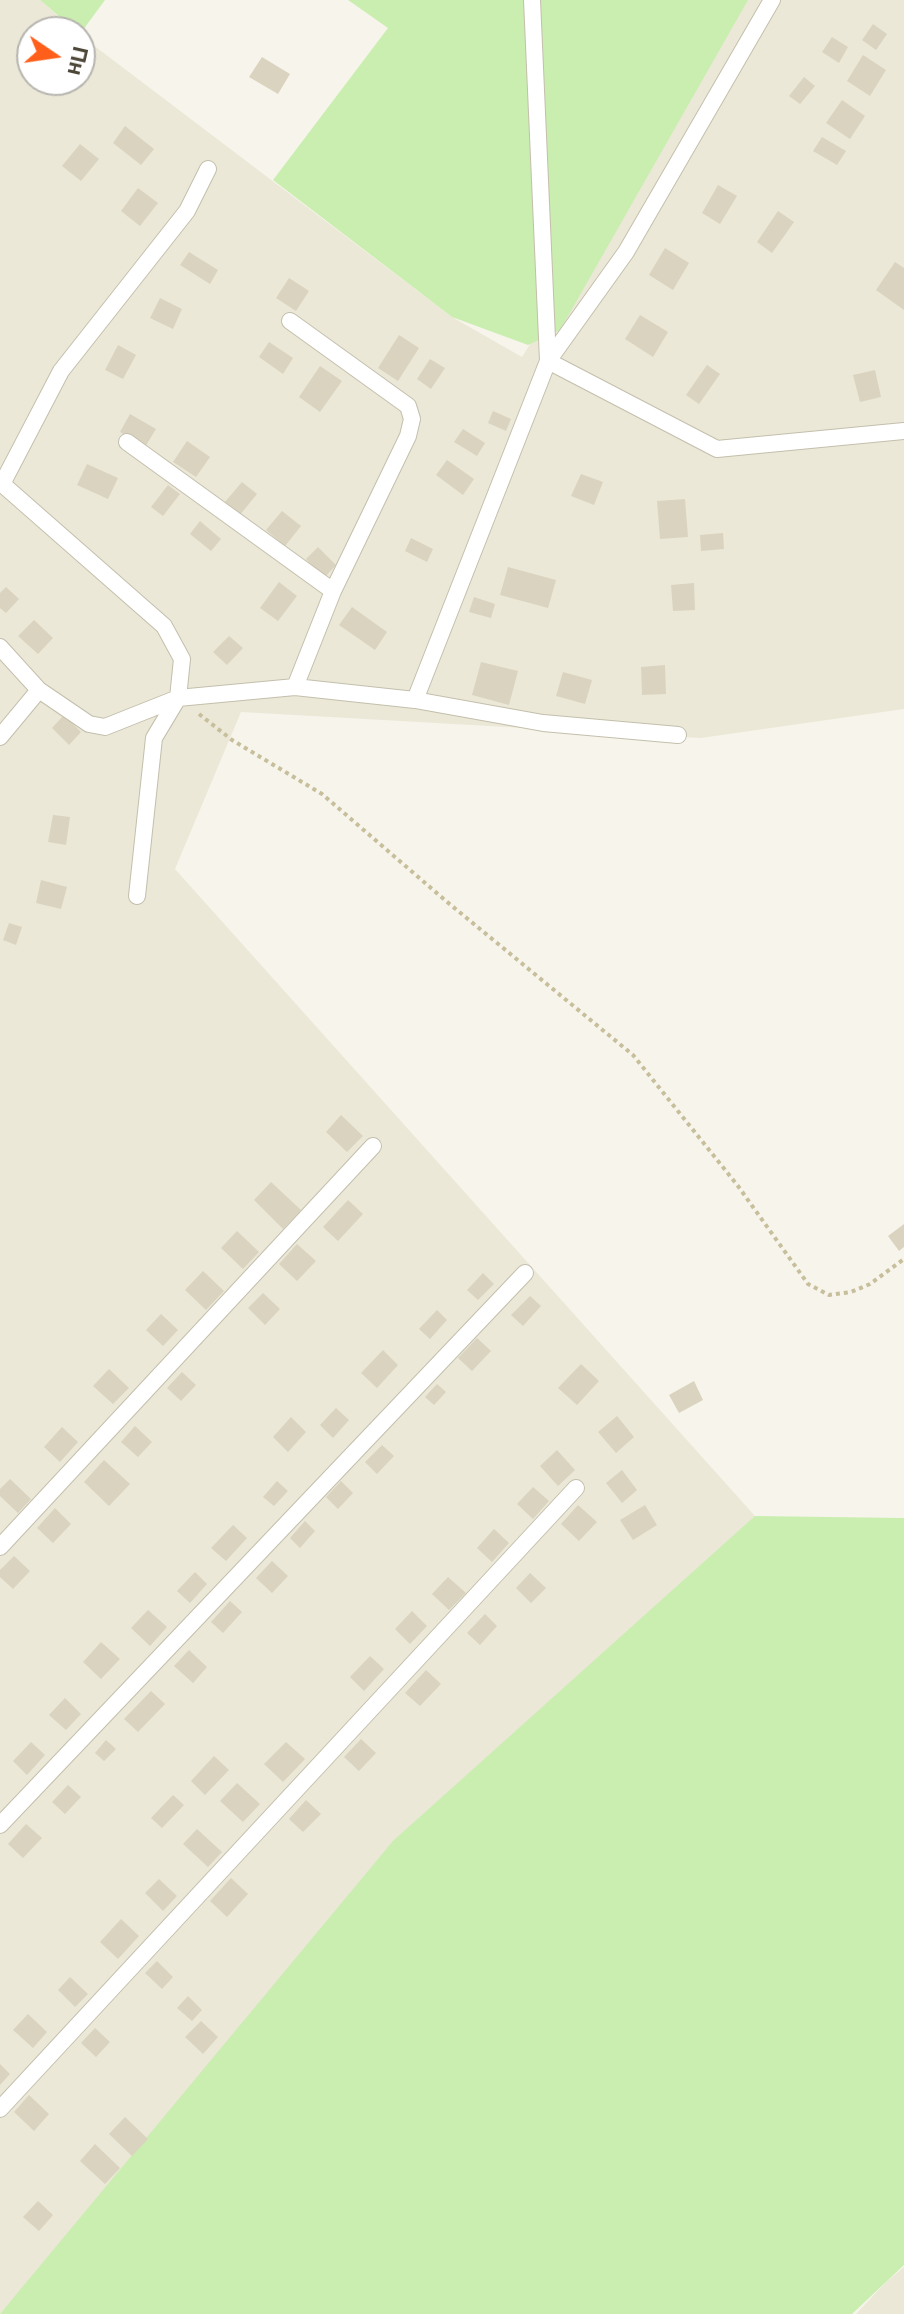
<!DOCTYPE html>
<html>
<head>
<meta charset="utf-8">
<style>
  body { margin:0 }
  #map { position:relative; width:904px; height:2314px; overflow:hidden; background:#f7f5eb; font-family:"Work Sans",sans-serif }
  canvas { display:block }
  .north { position:absolute; left:16px; top:16px; width:80px; height:80px; box-sizing:border-box; background:#fff; border:2px solid #b7b5af; border-radius:50%; rotate:103deg; font-size:22px; font-weight:700; line-height:32px; text-align:center; color:#4c4737 }
  .north::after { content:''; display:block; margin:auto; width:28px; height:36px; background:#ff5f1a; clip-path:polygon(50% 0,100% 100%,50% 72%,0 100%) }
</style>
</head>
<body>
<div id="map">
<canvas width="904" height="2314"></canvas>
<div class="north">Пн</div>
</div>
<script>
const g = document.querySelector('canvas').getContext('2d');
g.lineJoin = 'round';
function fillPath(path, color) {
  g.fillStyle = color;
  g.fill(path, 'evenodd');
}
function shape(rows) {
  const path = new Path2D();
  for (const r of rows) {
    path.moveTo(r[0], r[1]);
    for (let i = 2; i < r.length; i += 2) path.lineTo(r[i], r[i + 1]);
  }
  return path;
}
function trace(path, color, width, dash) {
  g.strokeStyle = color;
  g.lineWidth = width;
  g.lineCap = dash ? 'butt' : 'round';
  g.setLineDash(dash || []);
  g.stroke(path);
}
fillPath(shape([
  [0,0,40,0,77,32,32,32,32,80,80,80,80,35,452,317,522,357,743,0,904,0,904,709,701,738,241,712,175,869,755,1516,0,2314],
  [904,2267,904,2314,856,2314,885,2283]
]), '#ebe8d8');
fillPath(shape([
  [40,0,105,0,80,34],
  [348,0,748,0,560,330,528,345,452,317,273,180,388,28],
  [755,1516,904,1518,904,2265,852,2314,0,2314,393,1841]
]), '#c9eeb0');
fillPath(shape([
  [873,24,887,34,876,50,862,40],
  [832,37,848,47,839,63,822,52],
  [863,55,886,70,870,96,847,81],
  [262,57,290,74,278,94,249,77],
  [804,77,815,86,800,104,789,96],
  [842,100,865,116,850,139,826,123],
  [125,126,154,149,141,165,113,143],
  [822,137,846,151,837,165,813,151],
  [80,144,99,159,81,181,62,166],
  [718,185,737,196,720,224,702,213],
  [138,188,158,203,140,226,121,211],
  [778,211,794,222,772,253,757,242],
  [665,248,689,263,673,290,649,275],
  [189,252,218,270,210,284,180,265],
  [895,262,904,268,904,310,876,290],
  [289,278,309,291,296,311,276,298],
  [160,298,182,309,173,329,150,318],
  [640,315,668,332,653,357,625,339],
  [399,335,419,348,398,381,378,368],
  [269,342,293,358,283,374,259,357],
  [118,345,136,355,123,379,105,370],
  [430,359,445,368,431,389,417,379],
  [707,365,720,374,699,404,686,395],
  [320,366,342,381,320,412,299,397],
  [875,370,881,397,860,402,853,375],
  [493,411,511,419,506,431,488,423],
  [130,414,156,429,145,447,120,432],
  [463,429,485,443,477,456,454,442],
  [187,441,210,457,196,477,173,462],
  [447,460,474,479,463,495,436,475],
  [87,464,118,478,108,499,77,485],
  [581,474,603,482,594,505,571,496],
  [242,482,257,494,239,516,224,503],
  [168,485,180,494,163,516,151,507],
  [685,499,688,537,660,539,657,501],
  [282,511,301,526,285,546,266,530],
  [200,521,221,539,211,551,190,534],
  [723,533,724,549,701,551,700,535],
  [411,538,433,549,427,562,405,551],
  [318,547,336,565,324,578,306,559],
  [508,567,556,580,548,608,500,595],
  [279,582,297,596,278,621,260,608],
  [694,583,695,610,673,611,671,585],
  [6,587,19,599,6,613,0,608,0,593],
  [474,597,495,604,491,618,469,612],
  [352,607,387,632,375,650,339,625],
  [34,620,53,638,38,654,18,636],
  [229,636,243,648,227,665,213,652],
  [481,662,518,671,509,705,472,695],
  [665,665,666,694,642,695,641,667],
  [563,672,592,680,585,704,556,696],
  [64,715,81,732,69,745,52,728],
  [53,815,70,817,66,845,48,842],
  [41,880,67,887,61,909,36,903],
  [9,923,22,927,16,945,3,940],
  [341,1115,363,1136,347,1152,326,1132],
  [271,1182,301,1210,283,1229,254,1200],
  [348,1200,363,1214,338,1241,323,1227],
  [904,1224,904,1247,899,1251,888,1236],
  [237,1231,259,1252,243,1269,221,1248],
  [297,1244,316,1261,297,1281,279,1264],
  [203,1271,224,1291,206,1310,185,1290],
  [483,1273,494,1284,478,1300,467,1290],
  [263,1293,280,1309,265,1325,248,1308],
  [530,1296,541,1306,523,1326,511,1315],
  [437,1310,447,1320,430,1339,419,1329],
  [161,1314,178,1330,163,1346,146,1330],
  [477,1338,491,1351,472,1371,458,1358],
  [383,1350,398,1365,377,1388,361,1373],
  [581,1364,599,1381,577,1405,558,1388],
  [109,1369,129,1388,113,1404,93,1386],
  [182,1372,196,1385,181,1401,167,1388],
  [694,1381,703,1400,679,1413,669,1395],
  [437,1384,446,1392,434,1405,425,1397],
  [336,1408,349,1420,333,1438,320,1425],
  [617,1416,634,1437,616,1453,598,1432],
  [291,1417,306,1432,288,1452,273,1437],
  [135,1426,152,1442,138,1457,121,1442],
  [62,1427,78,1442,60,1462,44,1447],
  [382,1445,394,1456,377,1474,365,1462],
  [557,1450,575,1470,558,1486,540,1466],
  [104,1460,130,1484,109,1506,84,1482],
  [622,1470,637,1490,622,1503,606,1483],
  [10,1479,31,1499,18,1513,0,1496,0,1489],
  [277,1481,288,1491,274,1506,263,1497],
  [341,1481,353,1493,338,1509,326,1497],
  [533,1487,549,1501,533,1519,517,1504],
  [578,1505,597,1522,579,1541,561,1524],
  [645,1505,657,1525,633,1540,620,1520],
  [55,1508,71,1524,53,1543,37,1528],
  [305,1521,315,1531,300,1548,290,1538],
  [233,1525,247,1538,226,1561,211,1548],
  [494,1529,509,1543,492,1562,477,1548],
  [14,1556,30,1571,13,1589,0,1577,0,1570],
  [272,1561,288,1576,272,1593,256,1578],
  [195,1572,207,1584,190,1603,177,1591],
  [530,1573,546,1588,531,1603,516,1588],
  [448,1577,466,1593,449,1610,432,1594],
  [230,1601,242,1612,223,1633,211,1622],
  [148,1610,167,1627,150,1646,131,1628],
  [412,1611,427,1626,410,1644,395,1629],
  [485,1614,497,1626,480,1645,467,1633],
  [101,1642,120,1659,101,1679,83,1662],
  [189,1650,207,1667,193,1683,174,1666],
  [370,1656,384,1669,364,1691,350,1677],
  [426,1670,441,1684,420,1706,405,1693],
  [151,1691,165,1704,138,1732,124,1719],
  [65,1698,81,1714,66,1730,49,1715],
  [361,1739,376,1753,359,1771,344,1757],
  [106,1740,116,1749,104,1761,95,1753],
  [31,1742,45,1755,27,1775,13,1761],
  [286,1742,305,1759,283,1782,264,1764],
  [214,1756,229,1770,205,1795,191,1781],
  [237,1783,260,1804,243,1822,220,1801],
  [68,1785,81,1797,65,1814,52,1802],
  [173,1795,184,1805,162,1828,151,1818],
  [306,1800,321,1814,303,1832,289,1819],
  [26,1824,42,1838,23,1858,8,1844],
  [197,1829,222,1852,208,1867,183,1844],
  [231,1878,248,1894,227,1917,210,1901],
  [159,1879,177,1896,163,1911,145,1893],
  [121,1919,139,1936,118,1959,100,1942],
  [157,1961,173,1977,162,1989,145,1973],
  [70,1977,88,1994,75,2007,58,1990],
  [188,1996,202,2010,192,2021,177,2008],
  [28,2014,47,2032,33,2048,13,2030],
  [201,2021,218,2037,203,2054,185,2037],
  [95,2028,110,2042,96,2057,81,2043],
  [0,2064,10,2074,0,2085],
  [29,2095,49,2114,34,2131,14,2112],
  [125,2117,148,2139,132,2156,109,2134],
  [95,2144,120,2168,105,2184,80,2161],
  [38,2201,53,2215,39,2231,23,2217]
]), '#dad3bf');
const street = shape([
  [532,0,548,361,717,449,904,431],
  [290,321,408,406,412,419,408,436,333,591,295,687],
  [127,442,333,591],
  [0,482,164,626,182,659,178,698,154,738,137,896],
  [2,484,61,371,187,211,208,169],
  [0,647,39,690],
  [415,700,548,361,626,252,772,0],
  [0,737,39,690,89,724,105,727,178,698,295,687,415,700,543,723,678,735],
  [0,1547,373,1146],
  [0,1825,525,1273],
  [0,2109,576,1488]
]);
trace(street, '#c4bfac', 18);
trace(shape([
  [199,714,232,740,322,794,446,901,633,1055,738,1186,808,1284,829,1295,851,1292,870,1284,904,1259]
]), '#c7be9c', 4, [4, 4]);
trace(street, '#fff', 16);
</script>
</body>
</html>
